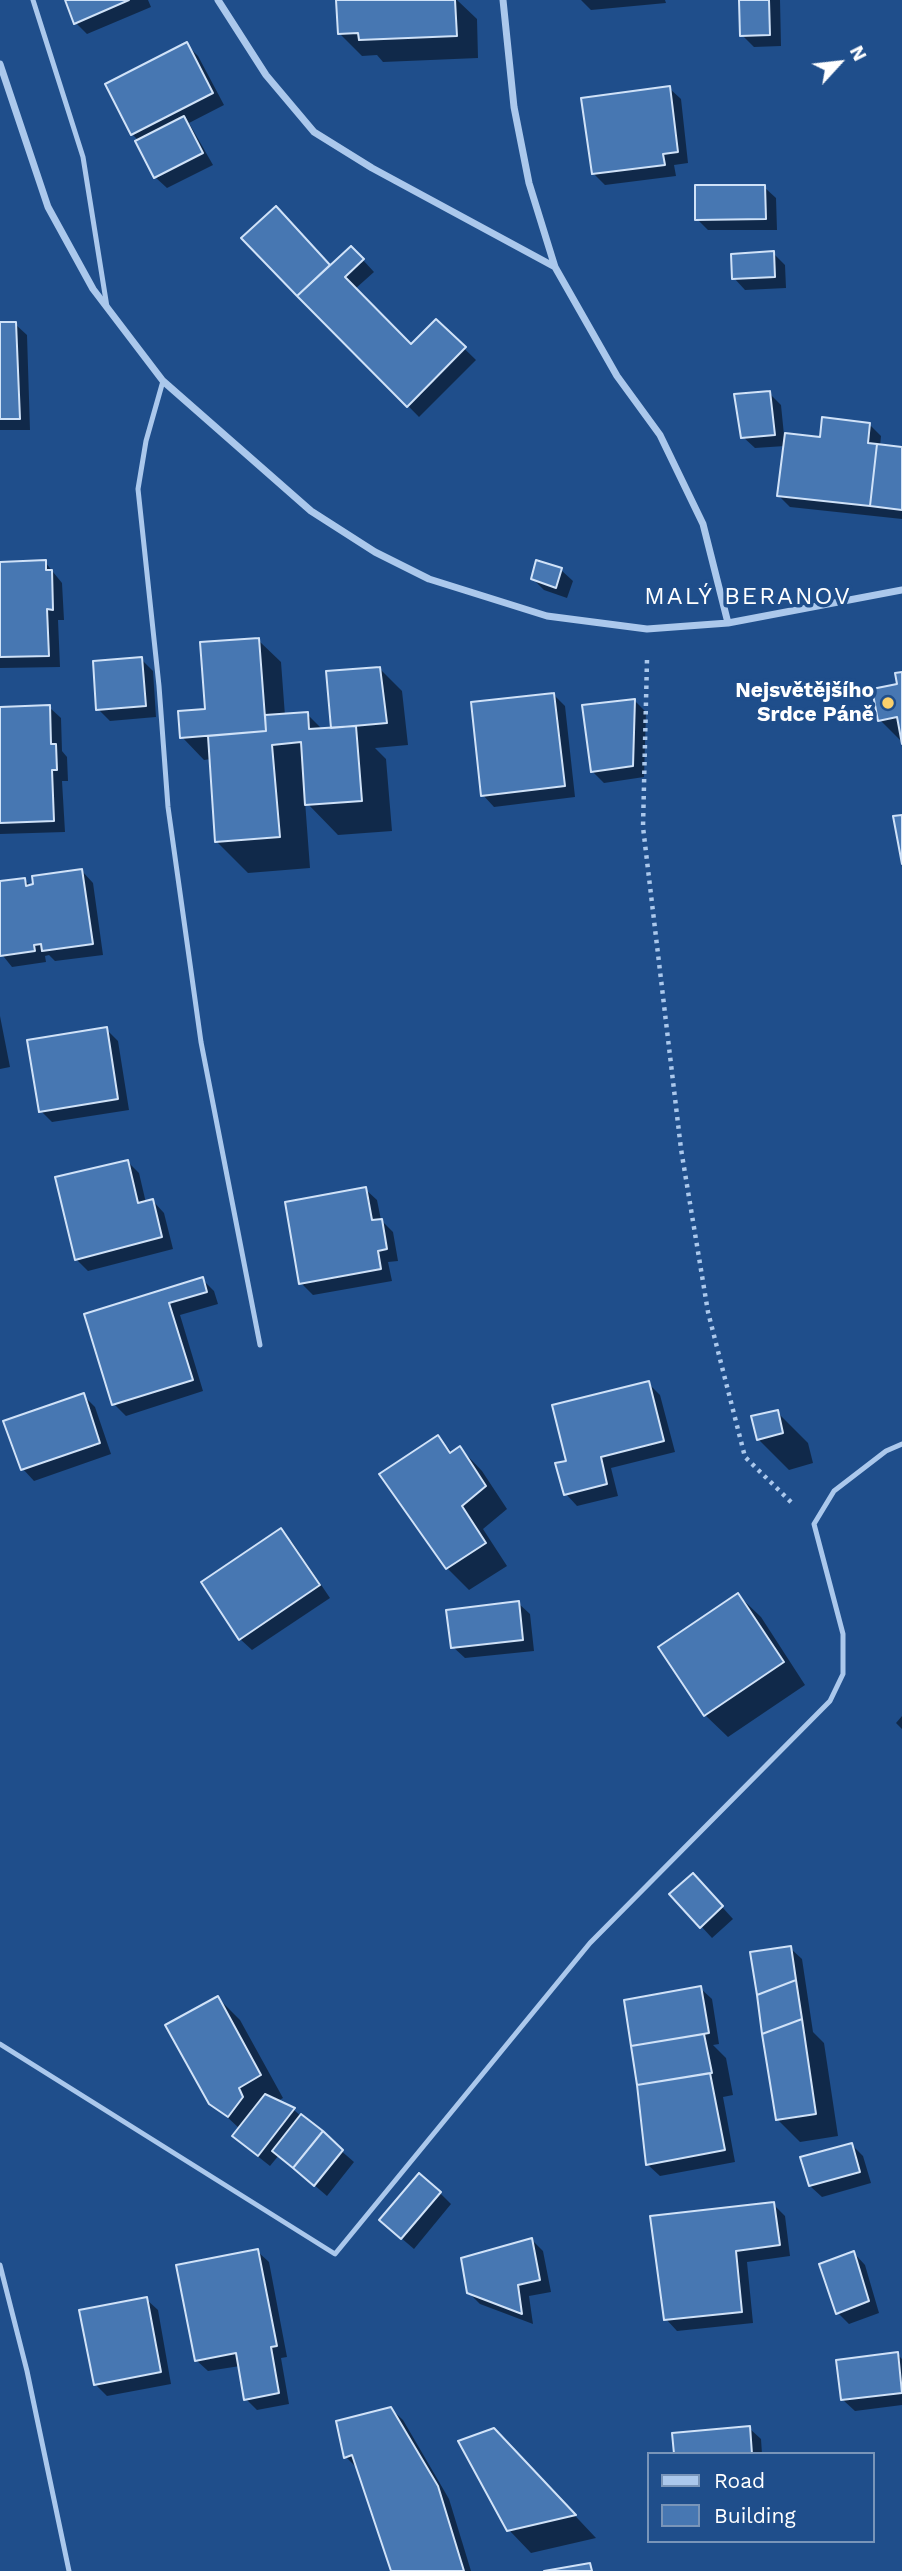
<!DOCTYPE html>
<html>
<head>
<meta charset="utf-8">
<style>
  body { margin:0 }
  #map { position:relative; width:902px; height:2571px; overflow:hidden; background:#1f4e8b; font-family:"Work Sans",sans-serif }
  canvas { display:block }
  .legend { position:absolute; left:647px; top:2452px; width:228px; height:91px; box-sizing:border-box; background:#1f4e8b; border:2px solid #7995b9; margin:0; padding:9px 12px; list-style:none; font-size:21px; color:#fff }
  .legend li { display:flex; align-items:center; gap:14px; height:35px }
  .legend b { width:35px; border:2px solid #7995b9 }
  .north { position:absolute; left:804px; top:28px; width:70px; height:70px; -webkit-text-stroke:5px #1f4e8b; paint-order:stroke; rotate:63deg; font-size:19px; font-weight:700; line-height:28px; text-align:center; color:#fff }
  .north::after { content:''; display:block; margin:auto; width:24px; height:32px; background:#fff; clip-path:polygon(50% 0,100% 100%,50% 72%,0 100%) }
</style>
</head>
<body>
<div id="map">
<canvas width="902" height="2571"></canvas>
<ul class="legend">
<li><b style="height:9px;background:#abc8ec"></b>Road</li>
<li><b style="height:19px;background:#4777b2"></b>Building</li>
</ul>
<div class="north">N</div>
</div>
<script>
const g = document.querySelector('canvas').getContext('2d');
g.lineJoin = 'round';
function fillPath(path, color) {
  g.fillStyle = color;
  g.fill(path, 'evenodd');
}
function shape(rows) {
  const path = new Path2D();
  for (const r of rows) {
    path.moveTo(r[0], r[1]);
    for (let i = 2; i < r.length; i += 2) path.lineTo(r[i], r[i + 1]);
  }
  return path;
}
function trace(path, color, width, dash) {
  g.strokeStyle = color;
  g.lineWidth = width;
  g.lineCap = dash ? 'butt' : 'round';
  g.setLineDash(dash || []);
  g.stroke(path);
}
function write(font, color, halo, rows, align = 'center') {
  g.font = font + ' "Work Sans",sans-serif';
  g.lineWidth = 7;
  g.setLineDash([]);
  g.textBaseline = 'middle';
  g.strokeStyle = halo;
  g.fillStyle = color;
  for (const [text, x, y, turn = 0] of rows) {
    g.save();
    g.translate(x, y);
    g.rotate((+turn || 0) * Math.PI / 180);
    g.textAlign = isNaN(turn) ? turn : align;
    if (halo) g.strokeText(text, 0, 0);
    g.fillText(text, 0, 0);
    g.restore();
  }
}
fillPath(shape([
  [66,0,148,0,151,7,87,34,76,23],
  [338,0,457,0,477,19,478,58,383,62,377,55,362,56,339,33],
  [581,0,665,0,666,3,591,10],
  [741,0,780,0,781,46,754,47,742,35],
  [186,44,198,56,224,105,189,123,213,165,167,188,155,177,139,141,132,134],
  [669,88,681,99,688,163,674,165,676,176,605,185,593,173],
  [764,187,776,198,777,230,708,230,697,219],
  [298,230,331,267,363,260,374,272,355,289,411,346,436,321,476,360,419,417,243,238],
  [773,253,785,265,786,288,745,290,734,278],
  [0,324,15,324,27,335,30,430,0,430],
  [769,393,781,405,784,435,822,439,869,424,881,436,880,446,902,449,902,519,790,507,778,495,785,446,755,448,743,437],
  [45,562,62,583,64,620,58,620,60,667,0,668,0,563],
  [561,570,573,581,567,598,544,590,533,579],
  [258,640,281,662,285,716,307,714,323,730,333,729,380,669,402,691,408,745,375,748,386,759,392,831,338,835,305,801,310,868,248,873,217,842,211,759,204,760,182,737,207,711],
  [141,659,153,671,156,717,110,721,98,709],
  [902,674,902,742,880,720,900,686],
  [554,695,565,706,575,797,494,807,483,795],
  [635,701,646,712,644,777,604,783,592,771],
  [49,707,61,718,62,751,67,757,68,781,62,781,65,832,0,834,0,708],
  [82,871,93,883,103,955,55,961,49,955,45,956,46,962,12,967,0,952,0,883,24,880,31,886],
  [0,1016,10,1067,0,1069],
  [106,1029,118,1041,129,1110,52,1122,41,1111],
  [128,1162,139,1173,146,1203,153,1201,164,1213,173,1249,88,1271,76,1259],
  [365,1189,377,1200,381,1220,393,1232,398,1261,388,1262,392,1281,313,1295,301,1283],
  [202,1279,214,1291,218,1304,180,1315,203,1391,126,1416,114,1404,86,1315],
  [648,1383,660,1395,675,1452,611,1468,618,1496,577,1506,566,1494,568,1463],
  [83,1395,95,1407,111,1454,34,1481,23,1469],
  [777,1412,808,1443,813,1463,789,1470,758,1439],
  [438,1438,453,1453,460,1448,482,1471,507,1509,483,1529,507,1566,469,1590,447,1568,382,1475],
  [281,1530,292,1542,330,1598,252,1650,240,1639],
  [738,1595,761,1617,805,1685,728,1737,705,1715],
  [518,1603,530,1614,534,1651,465,1658,453,1647],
  [902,1716,902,1729,896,1723],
  [704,1887,733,1919,712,1938,701,1926],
  [790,1948,802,1959,813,2032,824,2043,838,2136,800,2142,777,2119],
  [700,1988,712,1999,719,2044,713,2045,726,2058,733,2095,723,2097,735,2162,660,2176,648,2165,626,2001],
  [218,1998,240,2020,283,2098,276,2102,294,2110,354,2162,327,2196,279,2155,270,2166,246,2147,235,2136,240,2129,211,2102],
  [852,2145,863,2156,871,2183,822,2197,810,2186],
  [440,2193,451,2204,414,2249,393,2231],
  [773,2204,785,2216,790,2256,747,2262,753,2323,677,2331,666,2319],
  [532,2240,543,2251,551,2292,529,2296,533,2324,480,2304,468,2292],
  [257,2251,269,2262,287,2357,281,2358,289,2404,257,2410,246,2399,240,2366,208,2371,196,2360],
  [854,2253,865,2265,879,2313,849,2324,838,2313],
  [146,2299,158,2310,171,2384,107,2396,95,2384],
  [897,2354,902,2359,902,2405,855,2411,843,2400],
  [391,2409,403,2420,449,2499,471,2571,392,2571,357,2468,346,2457],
  [749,2428,761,2439,762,2454,675,2454],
  [516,2453,596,2538,531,2553,509,2530]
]), '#0007');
const building = shape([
  [65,0,129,0,74,24,65,0],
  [336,0,455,0,457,36,359,40,358,33,338,34,336,0],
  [739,0,769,0,770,35,740,36,739,0],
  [187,42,213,93,131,135,105,84,187,42],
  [670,86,678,152,663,154,665,165,592,174,581,98,670,86],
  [184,116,203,153,154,178,135,141,184,116],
  [695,185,765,185,766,219,695,220,695,185],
  [276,206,330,265,297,296,241,238,276,206],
  [351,246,364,259,345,277,411,344,436,319,466,347,407,407,297,296,351,246],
  [774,251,775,277,732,279,731,254,774,251],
  [0,322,16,322,20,419,0,419,0,322],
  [770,391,775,435,741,438,734,394,770,391],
  [822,417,870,423,868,443,877,444,870,506,777,496,785,433,820,437,822,417],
  [877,444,902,447,902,510,870,506,877,444],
  [46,560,46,570,52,570,53,610,47,609,49,656,0,657,0,562,46,560],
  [536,560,562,568,556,588,531,579,536,560],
  [259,638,266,731,180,738,178,711,205,709,200,642,259,638],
  [142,657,146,706,96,710,93,661,142,657],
  [380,667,387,723,331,728,326,671,380,667],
  [902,672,902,744,897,717,878,721,872,689,897,684,895,673,902,672],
  [554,693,565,786,481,796,471,702,554,693],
  [635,699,633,766,591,772,582,705,635,699],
  [50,705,51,744,56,744,57,770,52,770,54,821,0,823,0,707,50,705],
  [308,712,309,729,356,726,362,801,305,805,301,742,272,745,280,837,215,842,208,736,266,731,265,715,308,712],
  [902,815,902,864,893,816,902,815],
  [82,869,93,944,42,951,41,944,34,945,35,951,0,956,0,881,25,878,26,886,33,884,32,876,82,869],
  [107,1027,118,1099,39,1112,27,1040,107,1027],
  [128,1160,138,1203,153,1199,162,1237,75,1260,55,1177,128,1160],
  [366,1187,372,1220,382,1219,387,1249,378,1251,381,1269,299,1284,285,1202,366,1187],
  [203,1277,207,1292,169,1303,193,1380,112,1405,84,1314,203,1277],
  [649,1381,664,1441,601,1457,607,1484,564,1495,555,1463,566,1461,552,1405,649,1381],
  [84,1393,100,1443,21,1470,3,1421,84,1393],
  [778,1410,783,1433,757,1440,751,1416,778,1410],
  [438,1435,450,1453,460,1446,486,1486,462,1506,486,1543,446,1569,379,1474,438,1435],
  [281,1528,320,1585,239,1640,201,1582,281,1528],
  [738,1593,784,1662,704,1716,658,1647,738,1593],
  [519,1601,523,1640,451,1648,446,1610,519,1601],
  [693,1873,723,1906,700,1928,669,1894,693,1873],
  [791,1946,796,1980,757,1995,750,1952,791,1946],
  [796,1980,802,2019,762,2034,757,1995,796,1980],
  [701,1986,709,2033,631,2046,624,2000,701,1986],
  [218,1996,261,2075,239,2088,243,2097,228,2117,209,2104,165,2025,218,1996],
  [802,2019,816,2114,776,2120,762,2034,802,2019],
  [704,2034,712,2073,637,2085,631,2046,704,2034],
  [710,2073,725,2150,646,2165,637,2085,710,2073],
  [265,2094,295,2108,258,2156,232,2136,265,2094],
  [301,2114,323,2131,293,2168,272,2151,301,2114],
  [323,2131,343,2150,314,2186,293,2168,323,2131],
  [852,2143,860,2172,809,2186,800,2157,852,2143],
  [419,2173,441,2192,401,2239,379,2220,419,2173],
  [774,2202,780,2245,736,2251,742,2312,664,2320,650,2216,774,2202],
  [532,2238,540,2280,518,2285,522,2314,467,2293,461,2258,532,2238],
  [258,2249,277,2346,271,2347,279,2393,244,2400,236,2353,195,2361,176,2265,258,2249],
  [854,2251,869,2301,836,2314,819,2264,854,2251],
  [147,2297,161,2372,94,2385,79,2310,147,2297],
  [898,2352,902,2393,841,2400,836,2360,898,2352],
  [391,2407,438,2486,464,2571,391,2571,352,2455,344,2458,336,2421,391,2407],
  [750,2426,752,2454,674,2454,672,2433,750,2426],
  [494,2428,576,2515,507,2531,458,2441,494,2428],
  [590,2563,592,2571,544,2571,590,2563]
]);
fillPath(building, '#4777b2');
trace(building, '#d0e2f8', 2);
trace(shape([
  [647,660,643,827,681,1149,708,1312,745,1457,793,1504]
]), '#abc8ec', 4.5, [3.5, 5]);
trace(shape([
  [33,0,83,157,107,307],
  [163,381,146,441,138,489,159,686,168,807,201,1042,260,1345],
  [0,2044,335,2254,590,1943,830,1701,843,1674,843,1634,814,1524,834,1491,886,1451,902,1444],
  [0,2265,27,2371,69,2571]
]), '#abc8ec', 5);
trace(shape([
  [218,0,266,75,314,132,372,168,555,267],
  [503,0,514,107,529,183,555,267,617,376,660,435,703,524,728,623],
  [0,64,48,207,93,289,163,381,311,511,375,552,429,579,547,616,647,629,728,623,902,590]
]), '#abc8ec', 7);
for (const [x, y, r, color] of [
  [888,703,7,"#fad06b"]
]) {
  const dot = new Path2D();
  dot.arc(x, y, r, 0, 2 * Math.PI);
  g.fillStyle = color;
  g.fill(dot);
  trace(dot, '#1f4e8b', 2.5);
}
write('bold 21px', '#fff', '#1f4e8b', [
  ["Nejsvětějšího",874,691],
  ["Srdce Páně",874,715]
], 'right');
g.letterSpacing = '2px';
write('24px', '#fff', '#1f4e8b', [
  ["MALÝ BERANOV",748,597]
]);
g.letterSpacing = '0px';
</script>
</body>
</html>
